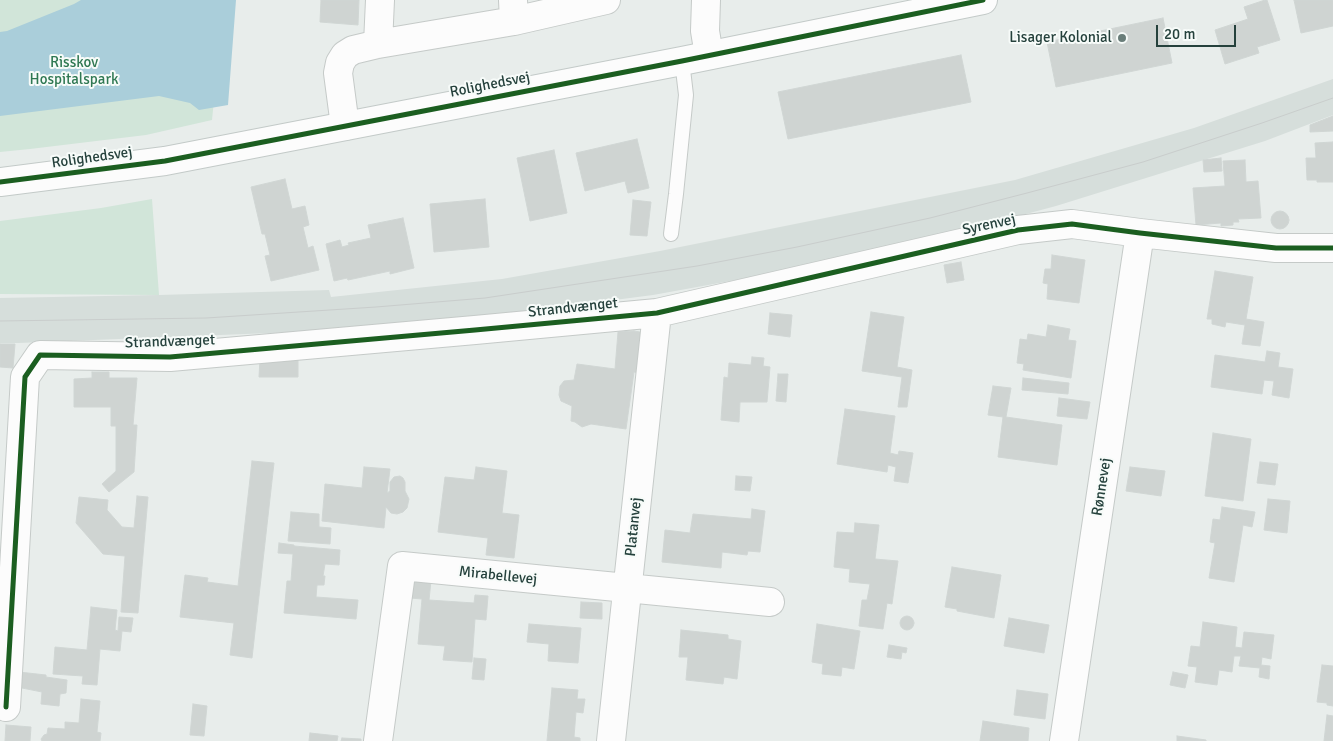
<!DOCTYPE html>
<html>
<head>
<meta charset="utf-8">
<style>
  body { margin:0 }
  #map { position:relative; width:1333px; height:741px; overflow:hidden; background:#e8edeb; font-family:Signika,sans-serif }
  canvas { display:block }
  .scale { position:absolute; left:1156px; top:25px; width:80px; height:22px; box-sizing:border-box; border:2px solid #25413c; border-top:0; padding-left:6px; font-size:15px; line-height:18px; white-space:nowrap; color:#25413c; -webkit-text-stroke:4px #f7fbf9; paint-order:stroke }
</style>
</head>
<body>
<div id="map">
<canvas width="1333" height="741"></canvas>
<div class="scale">20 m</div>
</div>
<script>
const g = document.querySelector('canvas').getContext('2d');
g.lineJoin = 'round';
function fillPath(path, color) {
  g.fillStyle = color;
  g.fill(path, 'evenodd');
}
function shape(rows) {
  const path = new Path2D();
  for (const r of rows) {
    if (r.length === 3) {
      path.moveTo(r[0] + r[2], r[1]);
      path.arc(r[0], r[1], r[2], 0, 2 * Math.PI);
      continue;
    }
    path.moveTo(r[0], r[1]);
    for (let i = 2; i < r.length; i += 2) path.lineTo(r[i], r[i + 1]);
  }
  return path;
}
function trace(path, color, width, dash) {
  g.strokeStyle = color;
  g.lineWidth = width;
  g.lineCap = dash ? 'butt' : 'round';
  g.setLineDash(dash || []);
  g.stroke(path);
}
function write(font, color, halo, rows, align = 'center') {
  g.font = font + ' Signika,sans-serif';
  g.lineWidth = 4;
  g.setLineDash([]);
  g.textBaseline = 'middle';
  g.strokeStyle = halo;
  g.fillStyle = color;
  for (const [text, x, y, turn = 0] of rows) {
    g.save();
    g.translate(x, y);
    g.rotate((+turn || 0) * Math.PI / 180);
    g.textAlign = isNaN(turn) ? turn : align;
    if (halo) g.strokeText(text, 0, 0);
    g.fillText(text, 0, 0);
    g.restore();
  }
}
fillPath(shape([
  [1333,79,1333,115,1265,141,1056,206,932,239,813,266,653,295,491,316,321,331,18,343,0,343,0,298,159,295,329,290,331,297,502,279,660,251,1015,180,1194,128]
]), '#d6dedb');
fillPath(shape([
  [0,0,224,0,212,120,146,135,30,149,0,152],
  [152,199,159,295,0,294,0,221,101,208]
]), '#d1e5d9');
fillPath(shape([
  [81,0,236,0,228,105,199,110,190,103,159,96,0,116,0,32,7,31,74,4]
]), '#aaceda');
const building = shape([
  [321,0,359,0,358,25,320,22,321,0],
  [1265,0,1267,0,1280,40,1257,47,1259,53,1225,64,1215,30,1248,19,1244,7,1265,0],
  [1294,0,1333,0,1333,26,1301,33,1294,0],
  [1163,18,1172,63,1056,87,1047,42,1163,18],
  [961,55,971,102,788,139,778,92,961,55],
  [1333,116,1333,131,1310,132,1310,125,1333,116],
  [637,139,649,188,628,193,625,181,585,191,576,153,637,139],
  [1333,142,1333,182,1317,182,1317,180,1307,180,1306,158,1316,158,1315,143,1333,142],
  [554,150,567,213,530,221,517,158,554,150],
  [1221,158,1222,171,1204,172,1203,160,1221,158],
  [1245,160,1246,182,1258,181,1261,218,1238,219,1239,222,1233,222,1233,225,1221,226,1221,223,1196,225,1193,188,1225,186,1223,161,1245,160],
  [285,179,292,209,305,206,309,225,303,227,308,248,313,246,319,270,271,281,265,256,270,255,265,234,262,234,251,187,285,179],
  [485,199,489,247,434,252,430,204,485,199],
  [633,200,651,202,647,236,630,235,633,200],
  [1280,220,9],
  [403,218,414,268,390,274,390,271,348,280,347,278,334,281,326,244,340,240,342,247,349,245,348,243,371,238,368,225,403,218],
  [1052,255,1085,260,1079,303,1047,299,1048,284,1043,283,1045,269,1051,269,1052,255],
  [961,262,964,280,947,283,944,265,961,262],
  [1215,271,1253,277,1246,319,1264,322,1260,346,1242,344,1245,325,1226,322,1225,327,1212,324,1212,319,1207,319,1215,271],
  [871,312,904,317,897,367,912,370,907,407,898,407,902,377,862,371,871,312],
  [770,313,792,315,790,337,768,334,770,313],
  [1048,325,1070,329,1068,340,1076,341,1071,378,1023,370,1024,364,1017,363,1020,339,1027,340,1028,334,1046,337,1048,325],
  [634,331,640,332,642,334,640,373,634,372,626,429,591,424,582,427,575,422,571,421,572,406,561,401,559,395,560,386,564,381,574,380,577,364,615,369,618,332,634,331],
  [0,344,15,344,13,368,0,367,0,344],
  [1267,351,1280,353,1278,367,1293,369,1289,398,1272,395,1274,381,1264,380,1262,394,1211,387,1215,355,1265,362,1267,351],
  [752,357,764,358,763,366,770,367,767,402,740,402,739,422,721,420,724,377,728,378,729,363,751,365,752,357],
  [260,359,298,360,298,377,259,377,260,359],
  [92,372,109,372,109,378,137,378,133,425,137,425,134,472,109,492,102,484,116,471,116,426,111,426,111,407,74,407,74,379,92,378,92,372],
  [778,374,788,374,786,402,776,401,778,374],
  [1023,378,1069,383,1068,394,1022,390,1023,378],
  [993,386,1011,388,1006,417,1062,425,1057,465,998,457,1003,417,988,415,993,386],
  [1059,398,1090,402,1087,419,1057,416,1059,398],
  [845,409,895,416,890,453,898,455,899,451,913,453,908,483,894,481,896,467,888,465,887,472,837,464,845,409],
  [1213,433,1251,439,1243,501,1205,496,1213,433],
  [252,461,274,463,252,658,230,655,234,623,180,617,185,575,208,578,207,582,238,586,252,461],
  [1260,462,1278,464,1275,485,1257,483,1260,462],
  [364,467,390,469,387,493,390,491,390,482,394,477,400,476,403,478,405,482,405,491,409,499,407,508,403,512,397,514,391,513,386,507,384,528,322,521,325,484,362,488,364,467],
  [476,467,507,471,502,513,519,515,514,558,486,555,488,538,438,532,445,477,474,480,476,467],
  [1130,467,1165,471,1161,496,1126,491,1130,467],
  [736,476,752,477,750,491,735,490,736,476],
  [137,496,148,497,138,613,121,612,125,556,103,554,76,523,79,497,108,500,107,510,122,527,134,528,137,496],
  [1268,499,1290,501,1287,533,1264,530,1268,499],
  [1222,507,1255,512,1252,527,1243,525,1234,582,1209,578,1215,543,1210,542,1213,519,1220,520,1222,507],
  [752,509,765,511,760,552,748,551,747,555,722,552,721,568,662,562,665,530,690,533,693,514,751,519,752,509],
  [291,512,319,514,319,527,331,528,330,544,288,541,291,512],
  [855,523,879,525,875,559,898,561,892,604,887,603,883,629,859,626,862,600,867,600,870,584,849,582,850,569,834,567,837,532,854,533,855,523],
  [279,543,294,545,294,546,340,550,339,565,325,564,323,576,325,576,324,585,317,585,316,597,358,600,356,619,284,613,287,581,291,581,293,554,278,553,279,543],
  [952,567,1001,575,994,618,957,611,957,609,945,607,952,567],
  [405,579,431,581,429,600,474,603,475,595,488,596,486,620,475,619,472,662,443,660,445,646,418,644,422,599,410,598,405,579],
  [581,602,602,603,602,619,580,618,581,602],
  [91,607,117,610,115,630,118,631,119,617,133,618,131,632,122,631,120,651,100,649,97,685,82,684,83,676,53,674,55,647,87,650,91,607],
  [907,623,7],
  [1009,618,1049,625,1044,653,1004,646,1009,618],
  [1203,622,1237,627,1235,647,1242,648,1244,632,1274,635,1271,659,1262,657,1261,665,1270,666,1269,679,1259,677,1260,668,1239,666,1241,656,1234,656,1232,672,1219,670,1217,685,1195,682,1197,667,1188,666,1191,646,1200,647,1203,622],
  [529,624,581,628,578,663,548,661,549,644,527,642,529,624],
  [817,624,860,631,854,669,842,667,841,676,822,674,823,664,812,662,817,624],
  [681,630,728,635,728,639,741,641,737,679,724,677,723,684,686,680,688,657,679,657,681,630],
  [889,645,907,648,906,653,902,652,901,659,887,657,889,645],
  [474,658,486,659,484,680,472,679,474,658],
  [1322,665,1333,666,1333,706,1327,705,1327,703,1317,702,1322,665],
  [19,672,46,675,46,677,67,680,66,693,60,694,59,706,41,704,42,692,17,687,19,672],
  [1173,672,1188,675,1185,688,1170,685,1173,672],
  [552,688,578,690,577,699,585,699,583,713,576,712,574,737,580,738,580,741,547,741,552,688],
  [1017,690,1048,694,1045,719,1014,715,1017,690],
  [81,699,100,701,97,732,101,733,100,741,42,741,41,739,44,735,47,734,48,728,65,729,65,722,79,723,81,699],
  [193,704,207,706,204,736,190,735,193,704],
  [1327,715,1333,716,1333,741,1324,741,1327,715],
  [983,721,1029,728,1028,741,980,741,983,721],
  [6,725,31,727,30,741,5,741,6,725],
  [310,733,338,736,337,741,309,741,310,733],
  [1177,736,1206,740,1206,741,1177,741,1177,736],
  [342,738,361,739,361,741,341,741,342,738]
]);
fillPath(building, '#cfd4d2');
trace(building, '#d0d6d4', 1);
const lane = shape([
  [671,234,676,194,686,95,682,61]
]);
const street = shape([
  [706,0,705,31,709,55],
  [514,21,606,0],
  [378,44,380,0],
  [345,126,338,73,340,63,345,55,353,50,378,44,514,21,513,0],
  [6,707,25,377,40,355,170,357,475,330,657,313,1018,230,1072,224,1140,233,1276,248,1333,248],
  [378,741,402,566,770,602],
  [611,741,657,313],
  [1064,741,1140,233]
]);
const secondary = shape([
  [0,182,165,161,682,61,983,0]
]);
trace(lane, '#c5cac8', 16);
trace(street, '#c5cac8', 30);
trace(secondary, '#c3cac8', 30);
trace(lane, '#fcfcfc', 14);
trace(street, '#fcfcfc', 28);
trace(secondary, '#fcfcfc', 28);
trace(shape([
  [0,321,206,318,376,307,485,298,697,266,797,247,930,218,1027,193,1143,162,1262,123,1333,98]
]), '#c9cdcc', 1);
trace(shape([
  [0,182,165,161,682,61,983,0],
  [6,707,25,377,40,355,170,357,475,330,657,313,1018,230,1072,224,1140,233,1276,248,1333,248]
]), '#1b5e20', 5);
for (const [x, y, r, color] of [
  [1122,38,5,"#697d79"]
]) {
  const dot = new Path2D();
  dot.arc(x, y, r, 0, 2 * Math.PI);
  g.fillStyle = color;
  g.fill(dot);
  trace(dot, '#f7fbf9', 2);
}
write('15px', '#25413c', '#f7fbf9', [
  ["Lisager Kolonial",1112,38]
], 'right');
write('15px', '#2f7852', '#f7fbf9', [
  ["Risskov",74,63],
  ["Hospitalspark",74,80]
]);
write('15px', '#25413c', '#f7fbf9', [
  ["Rolighedsvej",490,85,-11],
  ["Rolighedsvej",92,158,-8],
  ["Syrenvej",989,225,-12],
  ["Strandvænget",573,308,-6],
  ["Strandvænget",170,342,-2],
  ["Rønnevej",1102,487,-81],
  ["Platanvej",634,527,-84],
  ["Mirabellevej",498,576,6]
]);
</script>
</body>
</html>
